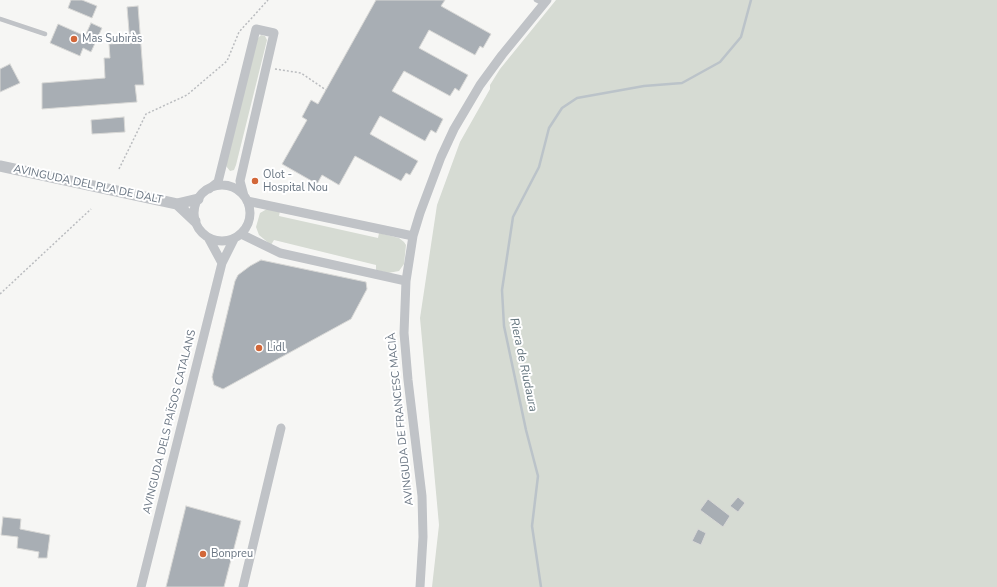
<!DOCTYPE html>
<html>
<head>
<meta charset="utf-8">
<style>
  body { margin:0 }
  canvas { display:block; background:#f6f6f4 }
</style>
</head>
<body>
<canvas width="997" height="587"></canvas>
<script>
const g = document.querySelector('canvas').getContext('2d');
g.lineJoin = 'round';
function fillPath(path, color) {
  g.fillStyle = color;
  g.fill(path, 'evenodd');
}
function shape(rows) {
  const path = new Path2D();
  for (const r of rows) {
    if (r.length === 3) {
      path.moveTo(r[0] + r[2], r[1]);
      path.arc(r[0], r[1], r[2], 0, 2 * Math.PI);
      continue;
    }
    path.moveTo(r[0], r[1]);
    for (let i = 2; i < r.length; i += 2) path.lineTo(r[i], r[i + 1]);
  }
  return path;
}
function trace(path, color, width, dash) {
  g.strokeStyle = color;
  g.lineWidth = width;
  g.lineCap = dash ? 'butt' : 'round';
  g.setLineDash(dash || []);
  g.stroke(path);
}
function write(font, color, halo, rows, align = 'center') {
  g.font = font + ' "Nunito Sans",sans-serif';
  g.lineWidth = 4;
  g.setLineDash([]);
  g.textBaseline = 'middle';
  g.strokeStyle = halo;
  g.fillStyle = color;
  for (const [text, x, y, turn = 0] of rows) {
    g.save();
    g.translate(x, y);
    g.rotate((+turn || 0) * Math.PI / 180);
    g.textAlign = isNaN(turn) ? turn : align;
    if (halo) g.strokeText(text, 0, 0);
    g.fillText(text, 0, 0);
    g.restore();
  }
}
fillPath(shape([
  [556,0,997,0,997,587,432,587,439,525,420,318,437,205,460,142,490,89,490,85,500,69],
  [261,35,265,36,267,40,236,165,234,170,230,171,226,166,257,39],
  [267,209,280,211,279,216,378,238,379,233,399,238,404,242,406,245,404,264,399,271,388,273,376,270,376,265,274,240,271,245,259,235,256,227,260,213]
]), '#d6dbd3');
trace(shape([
  [541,587,532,526,538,476,526,430,504,326,502,290,513,217,539,167,549,128,562,108,577,98,644,86,682,83,720,62,741,37,751,0]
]), '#bbc3c9', 2.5);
const building = shape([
  [71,0,82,0,97,6,92,18,68,8,71,0],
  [376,0,445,0,441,6,491,34,483,48,480,46,475,55,429,30,419,48,468,75,459,91,455,88,450,96,404,71,392,91,443,119,436,133,431,130,425,141,380,116,370,134,418,161,410,175,406,173,401,181,355,156,339,185,322,175,317,184,282,164,307,120,302,117,311,100,318,104,376,0],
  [138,6,144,85,135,85,137,102,42,109,42,83,105,78,104,58,110,58,109,44,130,43,127,7,138,6],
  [91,23,102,28,91,52,83,48,80,56,50,43,58,24,85,36,91,23],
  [10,64,20,83,0,92,0,69,10,64],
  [124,117,125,132,92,134,91,120,124,117],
  [261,260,366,282,367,289,351,319,223,389,214,385,212,377,235,281,238,275,250,266,261,260],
  [738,497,745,503,738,512,730,506,738,497],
  [708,499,730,516,723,527,700,510,708,499],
  [186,506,241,521,224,587,166,587,186,506],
  [3,517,21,519,20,529,50,535,47,558,38,558,39,552,17,548,18,537,1,535,3,517],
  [698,529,706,533,701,545,692,541,698,529]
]);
fillPath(building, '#a8aeb4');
trace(building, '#d8d8d6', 1);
trace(shape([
  [275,69,301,73,326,90],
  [119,169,146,114,187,95,227,61,239,32,268,0],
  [0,294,91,209]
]), '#babcbf', 1.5, [2, 2]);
trace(shape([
  [536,0,544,4],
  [0,19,45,34]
]), '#c0c3c7', 4.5);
trace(shape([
  [222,213,28],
  [209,189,218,182,256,29,274,33,240,181,244,196],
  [247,201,413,236],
  [241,234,280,253,406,281],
  [209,239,222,263],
  [141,587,222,263,234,239],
  [243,587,281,428],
  [420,587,423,537,422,496,408,380,404,333,406,281,413,236,420,213,441,157,454,129,480,85,502,55,547,0]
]), '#c0c3c7', 9);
trace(shape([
  [0,166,177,204,198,199],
  [177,204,195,221]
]), '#c0c3c7', 11);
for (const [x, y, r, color] of [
  [74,39,4,"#d26739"],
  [255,181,4,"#d26739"],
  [259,348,4,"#d26739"],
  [203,554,4,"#d26739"]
]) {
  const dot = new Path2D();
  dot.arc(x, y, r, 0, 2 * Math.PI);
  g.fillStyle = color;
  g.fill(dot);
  trace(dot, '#fff', 1.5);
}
write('11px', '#697582', '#fff', [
  ["Mas Subiràs",82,39],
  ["Olot -",263,175],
  ["Hospital Nou",263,188],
  ["Lidl",267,348],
  ["Bonpreu",211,554]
], 'left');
write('11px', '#697582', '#fff', [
  ["AVINGUDA DEL PLA DE DALT",88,185,12],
  ["AVINGUDA DE FRANCESC MACIÀ",401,419,-96],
  ["AVINGUDA DELS PAÏSOS CATALANS",170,422,-76]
]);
write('italic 12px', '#64757e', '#fff', [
  ["Riera de Riudaura",523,365,78]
]);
</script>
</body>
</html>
